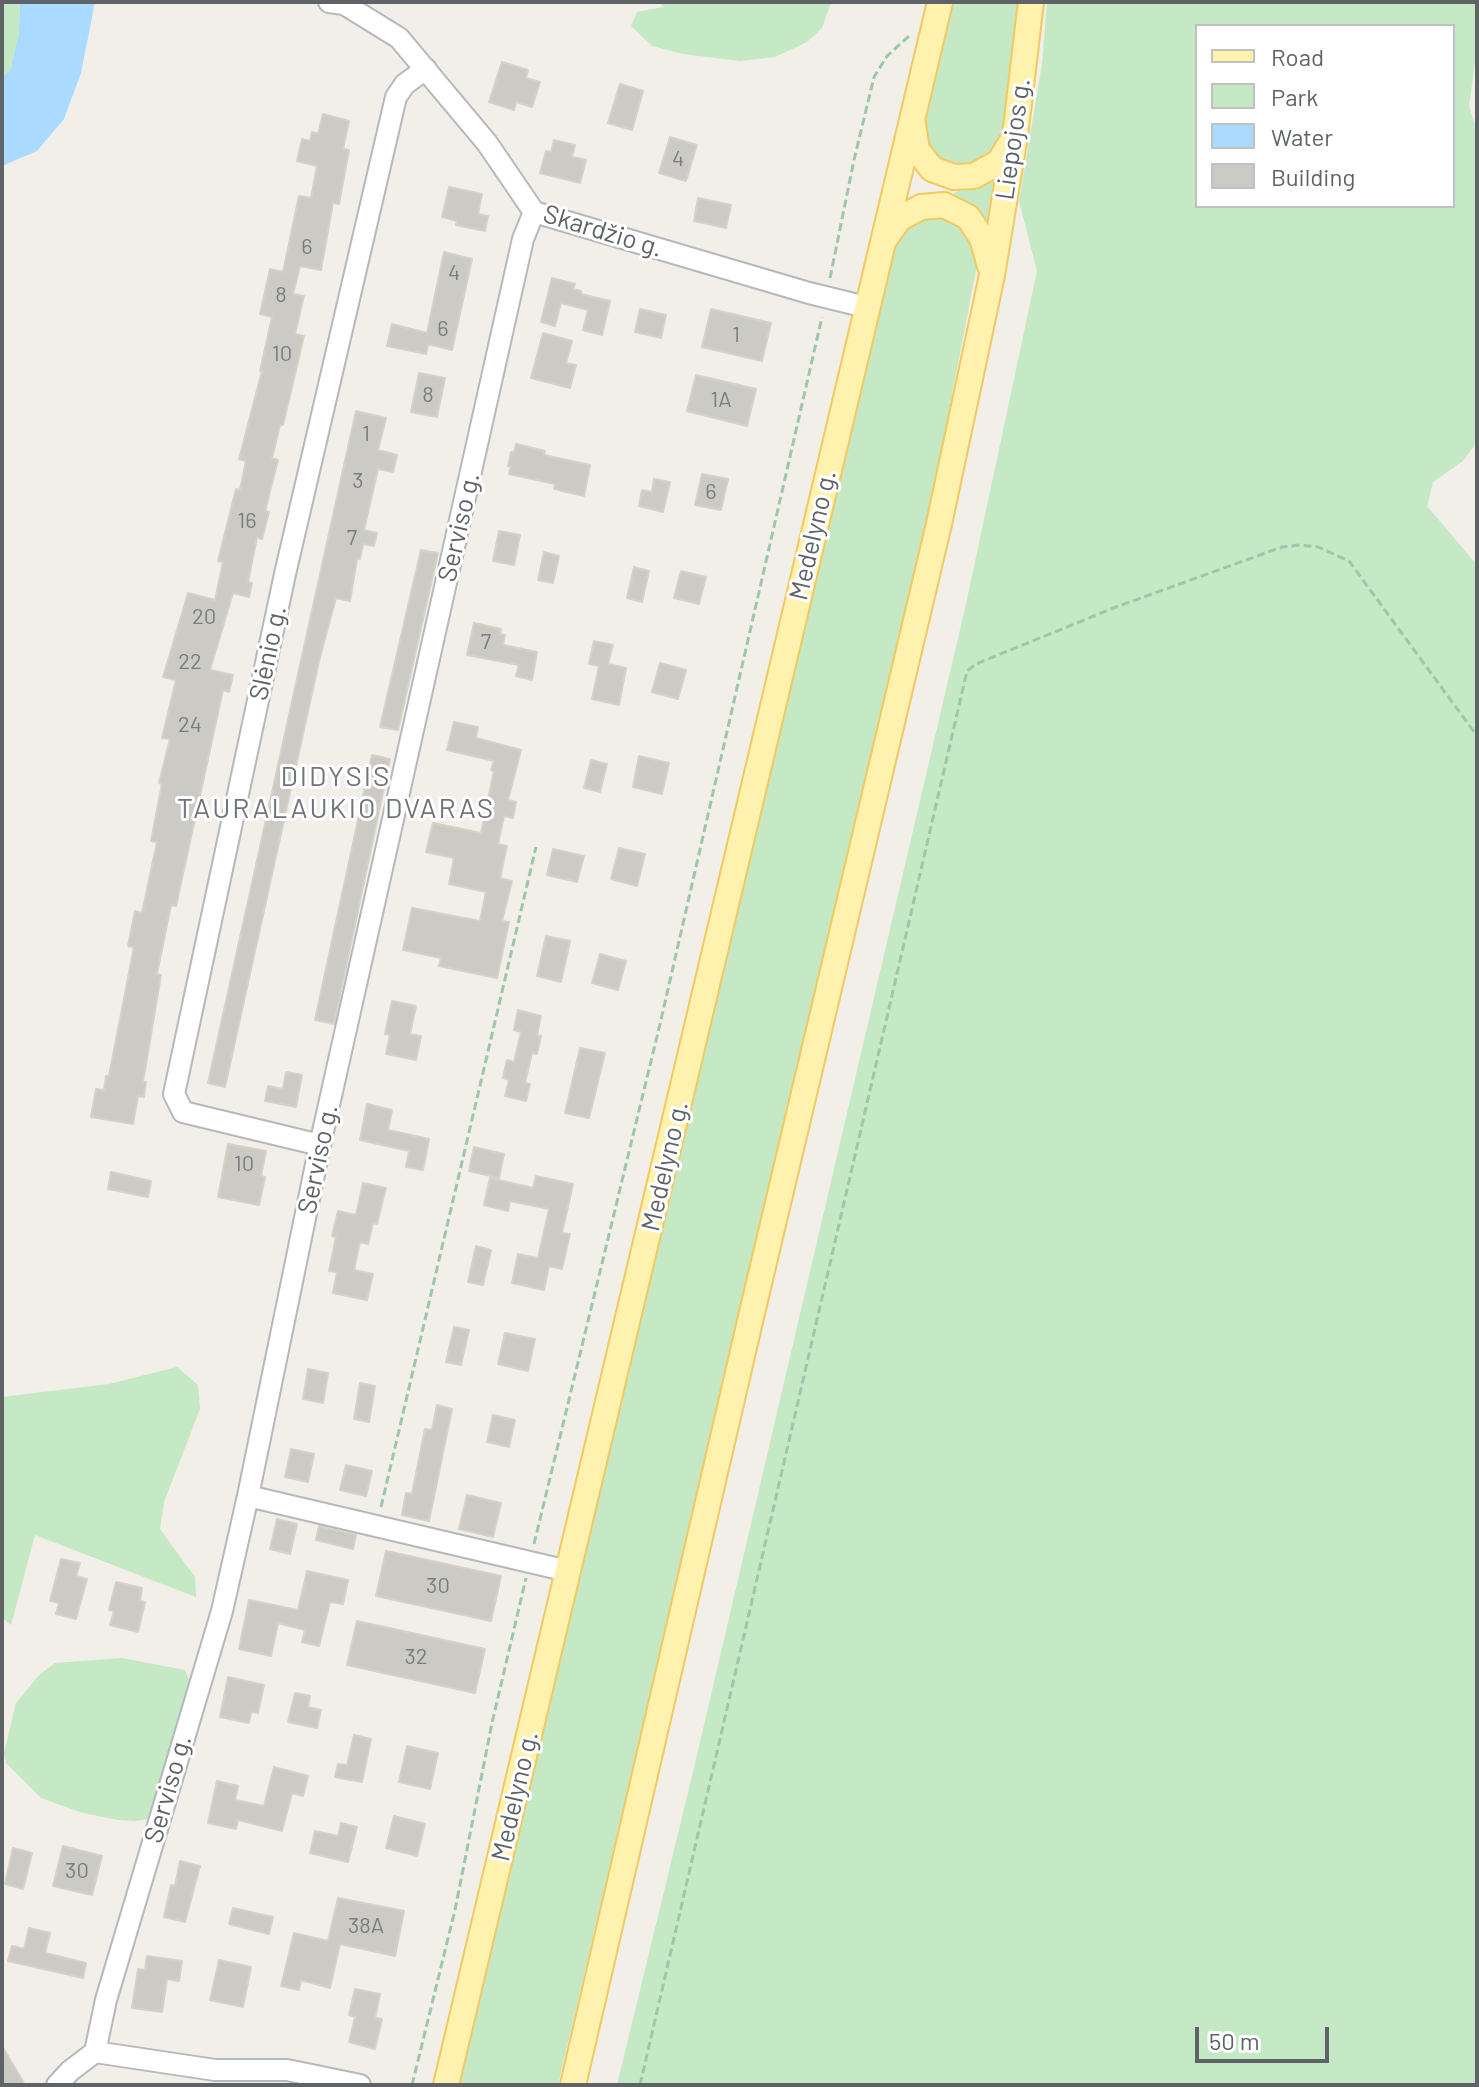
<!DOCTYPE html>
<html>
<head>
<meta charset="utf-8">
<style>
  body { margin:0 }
  #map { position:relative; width:1479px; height:2087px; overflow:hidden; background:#f1efe8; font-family:Barlow,sans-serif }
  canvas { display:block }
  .frame { position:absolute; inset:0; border:4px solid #5f6368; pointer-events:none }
  .legend { position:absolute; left:1195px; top:24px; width:260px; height:184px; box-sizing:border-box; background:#fff; border:2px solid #bfc1c3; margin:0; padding:10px 14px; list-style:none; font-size:24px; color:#5f6368 }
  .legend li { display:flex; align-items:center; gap:16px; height:40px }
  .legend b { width:40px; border:2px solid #bfc1c3 }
  .scale { position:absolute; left:1195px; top:2027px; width:134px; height:36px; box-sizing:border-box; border:4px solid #5f6368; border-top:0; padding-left:10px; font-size:24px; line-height:28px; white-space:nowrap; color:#5f6368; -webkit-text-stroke:6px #fff; paint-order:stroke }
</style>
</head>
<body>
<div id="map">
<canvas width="1479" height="2087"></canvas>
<div class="frame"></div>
<ul class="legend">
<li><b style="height:10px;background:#fff2af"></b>Road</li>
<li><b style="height:22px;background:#c5e8c5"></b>Park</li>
<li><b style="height:22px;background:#aadaff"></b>Water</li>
<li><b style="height:22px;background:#cccac5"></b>Building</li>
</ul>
<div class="scale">50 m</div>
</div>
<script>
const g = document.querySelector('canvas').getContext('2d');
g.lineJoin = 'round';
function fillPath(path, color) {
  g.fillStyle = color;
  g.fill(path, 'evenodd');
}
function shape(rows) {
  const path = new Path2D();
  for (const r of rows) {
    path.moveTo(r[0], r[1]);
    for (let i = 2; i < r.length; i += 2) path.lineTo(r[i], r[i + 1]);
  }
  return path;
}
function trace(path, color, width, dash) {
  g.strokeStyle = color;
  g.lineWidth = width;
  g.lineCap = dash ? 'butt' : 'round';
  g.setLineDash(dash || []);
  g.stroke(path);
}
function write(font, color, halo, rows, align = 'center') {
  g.font = font + ' Barlow,sans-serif';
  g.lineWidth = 6;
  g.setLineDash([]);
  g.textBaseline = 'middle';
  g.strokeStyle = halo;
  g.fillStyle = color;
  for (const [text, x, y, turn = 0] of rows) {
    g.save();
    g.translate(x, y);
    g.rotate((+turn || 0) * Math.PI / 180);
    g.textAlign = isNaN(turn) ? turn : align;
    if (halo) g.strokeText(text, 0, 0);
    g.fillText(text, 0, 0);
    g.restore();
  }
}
fillPath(shape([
  [2,2,20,2,19,33,10,71,2,77],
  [659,2,831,2,822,28,807,42,775,57,740,61,683,54,652,46,631,26,637,12,663,7],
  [952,2,1020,2,1005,134,994,156,966,167,933,160,921,131],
  [1047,2,1477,2,1477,49,1469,106,1477,131,1477,442,1463,461,1433,482,1427,506,1477,565,1477,2085,617,2085,693,1772,966,604,1037,271,1019,201,1042,64],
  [1197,26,1453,26,1453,206,1197,206],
  [999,172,991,228,982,216,956,198,954,193,982,183],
  [921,216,953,218,977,246,977,265,930,510,558,2085,459,2085,894,243,900,233],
  [177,1367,198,1385,200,1409,164,1502,160,1529,195,1577,196,1597,35,1535,11,1625,2,1618,2,1397,109,1384],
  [122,1658,185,1670,189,1680,154,1814,147,1819,135,1821,118,1820,83,1813,41,1798,6,1763,4,1753,16,1703,39,1675,55,1663]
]), '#c5e8c5');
fillPath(shape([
  [20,2,95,2,81,73,64,119,37,151,2,166,2,77,10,71,19,33]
]), '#aadaff');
const building = shape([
  [502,62,528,70,526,78,540,82,532,107,516,102,514,110,489,102,502,62],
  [620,84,643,91,632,130,608,123,620,84],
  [323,114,349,121,343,149,349,150,339,204,333,203,321,270,300,266,293,294,304,296,295,334,304,336,283,425,280,425,272,458,278,460,265,511,269,512,262,539,257,537,248,582,252,583,249,597,233,593,210,670,233,675,229,692,223,690,176,906,171,905,157,974,161,975,143,1082,146,1082,144,1097,138,1096,133,1124,91,1117,96,1089,104,1090,106,1076,109,1076,134,947,128,946,135,911,142,913,157,842,151,841,162,784,159,783,170,739,162,738,176,680,163,677,188,593,215,600,223,562,218,561,236,489,240,490,246,461,239,459,262,371,260,371,272,317,260,314,270,269,283,272,299,196,311,198,317,166,297,161,302,139,310,141,312,132,318,134,323,114],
  [670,137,697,145,686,181,659,173,670,137],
  [554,140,575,145,572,157,586,160,580,183,540,173,546,151,551,152,554,140],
  [449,187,482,194,478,214,488,216,485,231,456,225,457,221,442,217,449,187],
  [698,198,731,205,726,228,694,221,698,198],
  [444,252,472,259,452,350,428,344,426,354,387,346,392,324,427,333,444,252],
  [552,278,575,284,573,289,581,291,581,294,610,301,602,335,583,330,588,310,561,303,555,326,541,322,552,278],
  [640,309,666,315,661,338,635,332,640,309],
  [711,309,771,323,762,361,702,347,711,309],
  [543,333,572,341,566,363,576,365,570,388,531,378,543,333],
  [419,373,445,378,437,417,411,412,419,373],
  [696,375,756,389,747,426,687,411,696,375],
  [356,411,386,418,378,450,397,455,393,472,378,469,364,530,377,533,374,546,363,544,360,559,357,559,350,601,336,598,320,657,225,1087,208,1083,356,411],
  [516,444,545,451,544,455,590,465,584,496,554,489,555,484,509,474,511,466,508,466,511,452,514,453,516,444],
  [702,474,728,479,721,510,695,505,702,474],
  [654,479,670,482,663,512,639,506,642,490,652,492,654,479],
  [499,531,520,535,514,565,493,561,499,531],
  [421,550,438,553,398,730,380,727,421,550],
  [544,552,559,556,553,583,538,580,544,552],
  [634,567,649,571,642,602,627,598,634,567],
  [681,571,706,577,699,604,674,598,681,571],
  [474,623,501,629,500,634,505,635,503,645,537,652,532,680,516,676,519,665,467,655,474,623],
  [594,641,613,645,608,664,626,668,619,705,592,699,599,666,589,664,594,641],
  [660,663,686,670,678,699,652,692,660,663],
  [454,722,478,727,476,738,521,750,508,800,516,802,513,818,504,816,498,844,507,846,500,878,512,881,502,921,509,922,497,978,439,966,441,958,403,950,412,908,480,921,486,892,449,884,454,858,426,852,433,823,481,833,494,771,491,770,494,761,447,750,454,722],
  [372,755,390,759,334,1024,315,1020,372,755],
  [639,756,669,763,662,794,633,787,639,756],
  [591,760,607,764,600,792,584,788,591,760],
  [619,848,645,854,637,886,611,879,619,848],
  [553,849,584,856,577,882,547,875,553,849],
  [546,936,570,941,561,982,537,976,546,936],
  [600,954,626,961,618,990,592,983,600,954],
  [392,1001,416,1006,410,1034,421,1036,416,1060,386,1054,390,1035,385,1034,392,1001],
  [518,1010,541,1016,537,1035,541,1036,537,1054,532,1053,525,1083,530,1084,526,1101,505,1096,509,1080,503,1078,507,1060,514,1062,521,1032,514,1030,518,1010],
  [580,1048,605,1053,589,1118,565,1113,580,1048],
  [286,1072,302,1075,296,1107,265,1101,268,1086,283,1089,286,1072],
  [367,1104,392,1110,388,1130,429,1139,423,1170,406,1167,409,1151,360,1140,367,1104],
  [228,1144,266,1151,261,1176,265,1177,259,1205,218,1197,228,1144],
  [474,1147,504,1154,499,1178,469,1171,474,1147],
  [111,1172,151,1181,148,1197,108,1189,111,1172],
  [536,1176,573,1184,562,1233,570,1234,562,1269,549,1266,544,1290,512,1283,518,1254,538,1258,549,1209,510,1201,508,1211,484,1205,490,1178,533,1188,536,1176],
  [363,1183,386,1188,377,1224,373,1223,368,1244,360,1242,354,1270,373,1274,367,1300,333,1293,337,1272,329,1271,336,1237,332,1236,338,1211,356,1215,363,1183],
  [476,1246,491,1250,483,1285,468,1282,476,1246],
  [454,1327,469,1330,461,1365,446,1362,454,1327],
  [505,1333,535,1339,528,1371,498,1364,505,1333],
  [308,1369,328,1373,323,1403,303,1399,308,1369],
  [360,1383,375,1386,369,1422,354,1419,360,1383],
  [437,1405,452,1409,429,1521,402,1515,406,1493,412,1494,425,1429,432,1430,437,1405],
  [493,1415,515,1420,509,1447,487,1442,493,1415],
  [291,1449,314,1454,308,1482,285,1477,291,1449],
  [346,1465,372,1471,366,1496,340,1490,346,1465],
  [467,1495,501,1503,493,1537,459,1529,467,1495],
  [277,1519,297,1524,290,1554,270,1549,277,1519],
  [319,1526,356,1535,353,1549,316,1540,319,1526],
  [386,1551,501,1576,491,1621,376,1596,386,1551],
  [61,1559,80,1563,76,1576,87,1579,76,1619,56,1614,59,1603,50,1601,61,1559],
  [307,1571,348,1580,343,1604,330,1602,319,1646,302,1642,305,1630,278,1623,271,1656,239,1649,249,1600,298,1610,307,1571],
  [116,1582,142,1588,140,1601,145,1602,138,1632,110,1625,114,1611,109,1610,116,1582],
  [357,1621,485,1649,475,1693,347,1665,357,1621],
  [228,1677,264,1685,258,1713,251,1712,249,1723,220,1717,228,1677],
  [295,1693,310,1696,308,1707,321,1710,317,1728,288,1722,295,1693],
  [354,1735,371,1739,362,1782,335,1777,338,1764,347,1765,354,1735],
  [407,1746,438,1753,430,1789,399,1782,407,1746],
  [274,1767,308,1776,303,1796,292,1793,282,1831,238,1820,236,1829,208,1823,217,1781,238,1786,235,1800,264,1806,274,1767],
  [394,1816,425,1824,417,1856,386,1848,394,1816],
  [341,1823,357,1827,348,1862,310,1853,315,1831,338,1836,341,1823],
  [63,1846,102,1856,92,1895,53,1886,63,1846],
  [13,1848,32,1853,23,1889,5,1884,13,1848],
  [180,1861,200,1866,185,1922,164,1917,171,1885,175,1886,180,1861],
  [338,1898,404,1911,395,1956,340,1944,330,1988,301,1980,299,1990,281,1986,294,1933,328,1941,338,1898],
  [233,1908,273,1917,269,1934,229,1924,233,1908],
  [29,1928,50,1933,45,1953,86,1963,83,1978,8,1961,12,1946,24,1949,29,1928],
  [147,1956,182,1961,179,1981,167,1979,162,2012,132,2008,138,1969,145,1970,147,1956],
  [219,1960,251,1967,243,2007,210,2000,219,1960],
  [355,1989,380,1994,375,2018,382,2019,375,2049,349,2042,355,2017,349,2015,355,1989],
  [2,2046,15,2068,25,2085,2,2085,2,2046]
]);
fillPath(building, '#cccac5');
trace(building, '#d6d1c6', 2);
const minor = shape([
  [329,2,344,4,399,38,487,143,534,212,809,293,866,307],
  [320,1145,183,1112,174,1094,285,574,396,97,405,84,426,69],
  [248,1496,568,1571],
  [95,2052,215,2070,287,2070,360,2085],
  [57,2085,70,2071,95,2052,106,2000,222,1611,248,1496,320,1145,523,239,534,212]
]);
const major = shape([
  [913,124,917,150,932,169,954,177,974,176,999,162,1012,141],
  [884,240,899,219,921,207,944,205,968,217,982,238,990,266],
  [446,2085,940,2],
  [573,2085,751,1317,939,524,992,275,1015,136,1031,2]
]);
trace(minor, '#b5b8bc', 24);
trace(major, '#f2c960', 28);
trace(shape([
  [830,278,854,160,874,77,887,56,909,36],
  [381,1507,536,847],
  [534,1544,660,1024,822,317],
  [412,2085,455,1910,492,1723,526,1578],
  [640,2085,967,671,976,664,1116,607,1282,547,1300,545,1318,547,1349,561,1477,736]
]), '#9cc7a9', 3, [8, 4]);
trace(minor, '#fff', 20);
trace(major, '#fff2af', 24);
write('22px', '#7a7d7f', null, [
  ["4",678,159],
  ["6",307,247],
  ["4",454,273],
  ["8",281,295],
  ["6",443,329],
  ["1",736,335],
  ["10",282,354],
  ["8",428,395],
  ["1A",721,400],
  ["1",366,434],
  ["3",358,481],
  ["6",711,492],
  ["16",247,521],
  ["7",352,538],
  ["20",204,617],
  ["7",486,642],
  ["22",190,662],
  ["24",190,725],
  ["10",244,1164],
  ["30",438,1586],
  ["32",416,1657],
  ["30",77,1871],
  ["38A",366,1926]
]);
write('26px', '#5f6368', '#fff', [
  ["Liepojos g.",1013,139,-82],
  ["Skardžio g.",603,231,17],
  ["Serviso g.",459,527,-77],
  ["Medelyno g.",813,535,-77],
  ["Slėnio g.",268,653,-78],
  ["Serviso g.",318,1159,-78],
  ["Medelyno g.",665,1166,-77],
  ["Serviso g.",168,1789,-74],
  ["Medelyno g.",515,1796,-77]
]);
g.letterSpacing = '2px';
write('28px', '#70757a', '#fff', [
  ["DIDYSIS",336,777],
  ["TAURALAUKIO DVARAS",336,809]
]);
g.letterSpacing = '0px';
</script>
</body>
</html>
